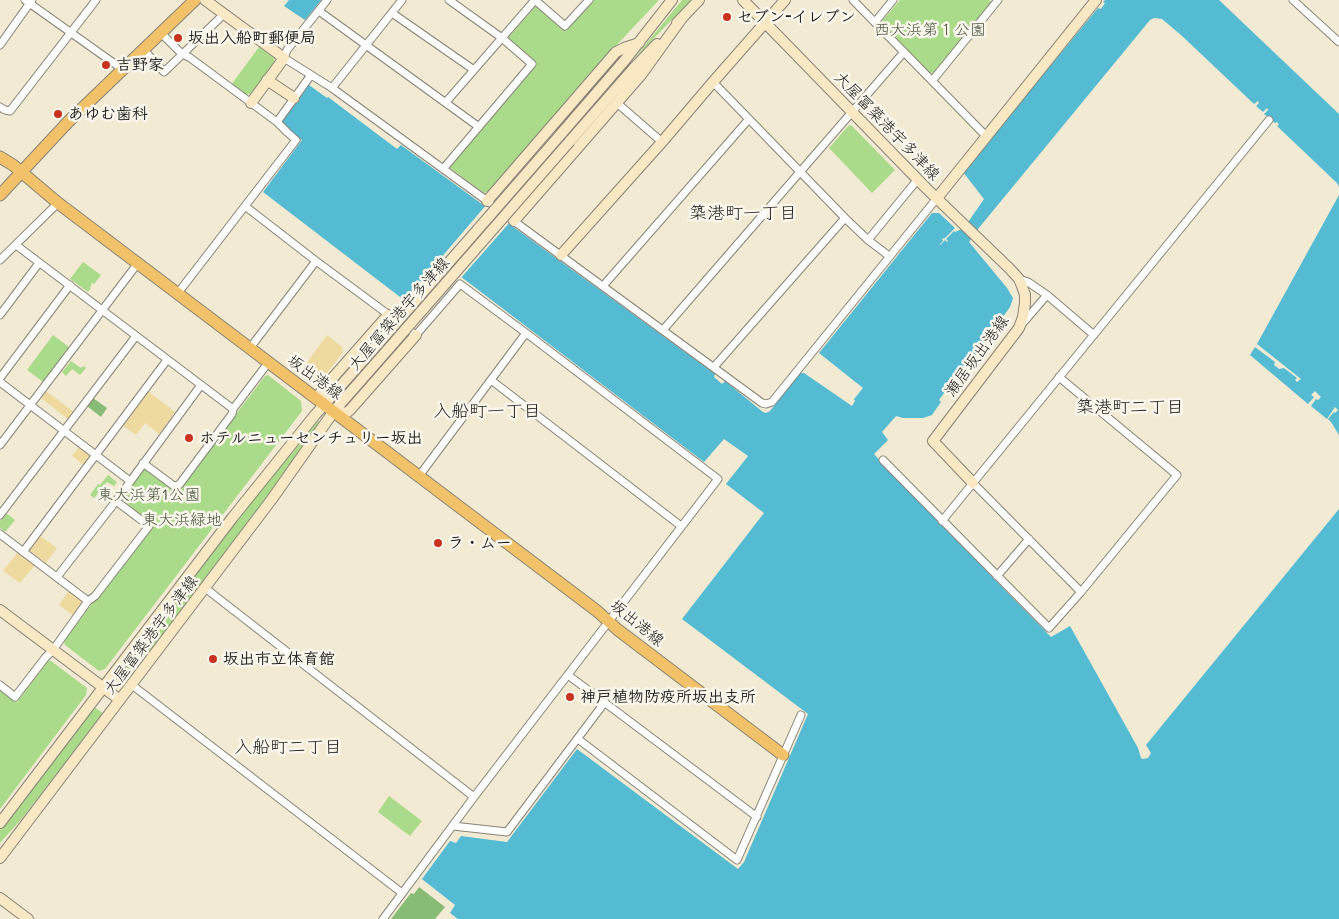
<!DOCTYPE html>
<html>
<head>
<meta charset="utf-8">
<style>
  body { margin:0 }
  canvas { display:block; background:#f2ead2 }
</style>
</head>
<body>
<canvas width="1339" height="919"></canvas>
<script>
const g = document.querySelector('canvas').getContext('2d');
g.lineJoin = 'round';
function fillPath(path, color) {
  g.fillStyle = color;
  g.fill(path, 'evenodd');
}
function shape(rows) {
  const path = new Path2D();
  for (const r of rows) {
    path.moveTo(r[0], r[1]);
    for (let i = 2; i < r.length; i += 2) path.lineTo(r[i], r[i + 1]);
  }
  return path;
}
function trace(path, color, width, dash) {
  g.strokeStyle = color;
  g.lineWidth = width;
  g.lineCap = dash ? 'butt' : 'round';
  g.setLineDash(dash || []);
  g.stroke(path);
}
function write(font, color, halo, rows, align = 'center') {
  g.font = font + ' Mali,"Klee One",sans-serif';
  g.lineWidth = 5;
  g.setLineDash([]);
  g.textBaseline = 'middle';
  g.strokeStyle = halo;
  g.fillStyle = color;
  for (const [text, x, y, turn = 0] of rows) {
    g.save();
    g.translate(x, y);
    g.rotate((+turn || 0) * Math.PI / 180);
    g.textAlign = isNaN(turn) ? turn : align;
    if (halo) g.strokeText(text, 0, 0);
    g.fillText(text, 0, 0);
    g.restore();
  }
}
fillPath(shape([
  [593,0,659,0,612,50,488,192,484,193,449,167,536,65,509,41,508,38,535,7,538,7,566,31],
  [682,0,691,0,632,61],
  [900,0,989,0,991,2,933,73,930,73,883,24,882,21],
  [259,47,274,58,275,63,253,93,245,95,231,85],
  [849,125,852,126,895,170,872,193,829,148],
  [83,262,101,275,94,284,92,283,90,287,91,288,88,292,70,279],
  [53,335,69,347,43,382,27,370],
  [71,361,81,368,83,366,86,368,80,375,72,369,66,376,62,372],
  [268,375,301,401,302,411,105,669,99,671,65,645,64,641,152,524,122,500,121,498,143,468,146,468,178,490,265,376],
  [318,421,320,422,262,503,153,647,136,664,122,683,115,678,275,471,289,457],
  [108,475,117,482,114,486,107,482,94,498,90,495,98,484,100,485],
  [6,513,15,520,5,532,0,528,0,521],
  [48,661,51,661,87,688,86,695,0,809,0,689,17,702],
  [94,707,103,713,24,816,0,843,0,830],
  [389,796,422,821,410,836,378,812]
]), '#aadb8a');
fillPath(shape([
  [93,398,107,408,101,417,87,406],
  [419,887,445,907,435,919,391,919,411,893,414,894]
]), '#87bb76');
fillPath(shape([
  [327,335,342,347,343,352,321,381,311,382,299,373],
  [46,391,74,412,68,419,41,398],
  [148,391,175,412,159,434,145,423,136,435,123,426],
  [79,447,91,456,84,465,72,456],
  [40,536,57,548,46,563,29,550],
  [18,552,35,565,20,583,3,571],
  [69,590,82,599,83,604,74,616,59,605]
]), '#eeda9e');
fillPath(shape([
  [289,0,321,0,305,20,284,6],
  [1105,0,1219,0,1339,114,1339,187,1337,183,1277,126,1279,125,1277,122,1275,123,1264,114,1268,110,1267,108,1263,112,1256,106,1259,103,1258,101,1254,104,1181,35,1162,19,1154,18,1150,20,978,229,969,242,1007,288,1013,298,1010,307,950,391,947,389,939,400,941,402,932,415,923,418,903,418,896,416,882,432,888,440,874,454,909,492,1051,637,1070,626,1138,748,1141,758,1143,759,1148,758,1151,753,1146,745,1339,509,1339,919,458,919,450,913,455,905,422,879,450,841,456,843,461,836,507,842,577,749,738,869,744,862,808,714,682,619,764,513,726,484,748,456,724,439,704,462,439,260,429,271,417,310,263,192,302,140,288,130,281,123,309,85,327,98,328,97,397,149,401,145,715,374,714,377,722,384,725,381,763,412,766,413,770,411,800,373,804,373,852,406,855,401,854,399,863,388,819,353,932,213,939,213,955,228,945,238,942,239,943,241,940,244,940,245,945,240,947,242,948,241,946,239,954,231,955,232,964,228,984,199,963,172,1098,8,1101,9,1105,3,1103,2],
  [1339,195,1339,435,1331,422,1328,419,1334,412,1335,413,1338,410,1335,407,1327,419,1311,406,1316,399,1318,400,1321,397,1315,391,1311,395,1314,397,1308,404,1250,355,1255,347,1275,362,1274,365,1279,369,1284,368,1297,378,1295,380,1297,382,1301,379,1257,344]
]), '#55bbd3');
fillPath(shape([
  [487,204,511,221,460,279,439,263,433,271,444,280,416,312,403,302]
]), '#f2ead2');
const street = shape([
  [25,0,122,69],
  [327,0,287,50,284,58,332,88,490,203],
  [535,0,565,26,589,0],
  [853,0,986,136],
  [1293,0,1339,42],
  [319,11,479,127],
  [392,13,474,70],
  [875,22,893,0],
  [160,32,182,54,189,57,277,122,287,132,296,140,245,206],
  [0,45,32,0],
  [143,49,164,72,224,14],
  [932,81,998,0],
  [713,82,845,218,868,240,889,256],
  [332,88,402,0],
  [446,102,535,0],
  [617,103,662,142],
  [0,107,5,110,10,111,96,0],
  [277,122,311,75],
  [443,169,532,64,502,38,449,0],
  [511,219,762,403,766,404,772,402,937,198],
  [868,240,918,179],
  [16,245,233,409],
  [0,260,58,203],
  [1019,279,1028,282,1047,295,1094,335],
  [603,286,749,119],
  [178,293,245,206,316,261,416,335,460,284,526,333,718,479,474,797,383,919],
  [0,315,39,263],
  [1022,324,1047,295],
  [663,330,904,52],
  [250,348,316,261],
  [714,367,845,218],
  [0,378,70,285],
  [491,380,681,526],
  [0,382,130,481],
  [0,445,138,263],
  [883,460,1049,628,1081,592,1177,475,1059,377],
  [143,463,174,486,179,485,232,414,233,409,268,363],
  [419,476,526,333],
  [973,483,1081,592],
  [0,515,136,336],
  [942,521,1269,120],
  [0,534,88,601],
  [23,552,167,360],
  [997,576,1029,539],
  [57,577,116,501,201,385],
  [205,588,474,797],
  [568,675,757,817],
  [0,685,15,697,45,658,53,650,88,601,95,596,149,526,116,501],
  [132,685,402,893],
  [578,739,737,860,801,715],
  [453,826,507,832,605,702]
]);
const secondary = shape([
  [205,0,284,58,251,103],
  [743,0,927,189,1010,269,1019,279,1022,286,1025,295,1025,303,1023,317,1019,328,933,441,973,483],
  [677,23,699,0],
  [267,80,294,98],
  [561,134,625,60,672,0],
  [570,141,634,68,657,44],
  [937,198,1096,0],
  [487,201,616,52,624,48,639,43],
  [514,221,641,75,682,18],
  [561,255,662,142,713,82,785,0],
  [324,404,320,394,322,390,388,315],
  [334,411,346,413,350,410,416,335],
  [0,610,120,700],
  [0,823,233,517,315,415,382,339],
  [0,858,272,499,334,411,391,346],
  [0,898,28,919]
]);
const primary = shape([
  [0,157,13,165,58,203,597,611,618,630,783,755],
  [0,195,68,122,195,0]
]);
trace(street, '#878377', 9);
trace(secondary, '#878377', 12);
trace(primary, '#878377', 13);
trace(street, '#fff', 7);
trace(secondary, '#fae7c3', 10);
trace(primary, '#f2c26a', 11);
const secondaryBridge = shape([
  [382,339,561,134],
  [391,346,570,141]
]);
trace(secondaryBridge, '#878377', 12, []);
trace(secondaryBridge, '#fae7c3', 10);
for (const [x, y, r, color] of [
  [727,17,5,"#c8321e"],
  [178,38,5,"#c8321e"],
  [106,65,5,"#c8321e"],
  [58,114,5,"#c8321e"],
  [189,438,5,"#c8321e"],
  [438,543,5,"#c8321e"],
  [213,659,5,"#c8321e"],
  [570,697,5,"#c8321e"]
]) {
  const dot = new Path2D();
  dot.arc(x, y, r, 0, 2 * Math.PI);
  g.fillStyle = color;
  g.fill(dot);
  trace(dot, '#fbf7ec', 2);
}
write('bold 16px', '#1c1c1c', '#fbf7ec', [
  ["セブン-イレブン",737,17],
  ["坂出入船町郵便局",188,38],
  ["吉野家",116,65],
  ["あゆむ歯科",68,114],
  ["ホテルニューセンチュリー坂出",199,438],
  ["ラ・ムー",448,543],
  ["坂出市立体育館",223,659],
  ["神戸植物防疫所坂出支所",580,697]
], 'left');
write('16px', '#47553d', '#fbf7ec', [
  ["西大浜第１公園",930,30],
  ["東大浜第1公園",149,495],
  ["東大浜緑地",182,520]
]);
write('16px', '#1c1c1c', '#fbf7ec', [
  ["大屋冨築港宇多津線",887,126,46],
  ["大屋冨築港宇多津線",399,314,-49],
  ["瀬居坂出港線",977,356,-54],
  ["坂出港線",315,377,36],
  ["坂出港線",637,623,39],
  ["大屋冨築港宇多津線",151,635,-53]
]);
write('18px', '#1c1c1c', '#fbf7ec', [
  ["築港町一丁目",743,213],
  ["築港町二丁目",1130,407],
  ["入船町一丁目",487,411],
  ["入船町二丁目",288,747]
]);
</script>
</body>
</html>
